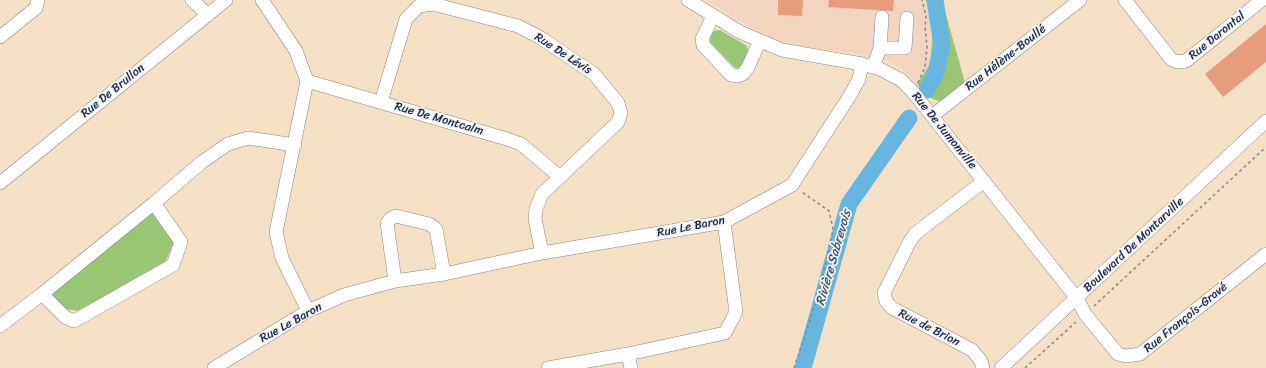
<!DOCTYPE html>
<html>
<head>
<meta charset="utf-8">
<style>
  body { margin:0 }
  canvas { display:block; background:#f4e0c4 }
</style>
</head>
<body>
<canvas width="1266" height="368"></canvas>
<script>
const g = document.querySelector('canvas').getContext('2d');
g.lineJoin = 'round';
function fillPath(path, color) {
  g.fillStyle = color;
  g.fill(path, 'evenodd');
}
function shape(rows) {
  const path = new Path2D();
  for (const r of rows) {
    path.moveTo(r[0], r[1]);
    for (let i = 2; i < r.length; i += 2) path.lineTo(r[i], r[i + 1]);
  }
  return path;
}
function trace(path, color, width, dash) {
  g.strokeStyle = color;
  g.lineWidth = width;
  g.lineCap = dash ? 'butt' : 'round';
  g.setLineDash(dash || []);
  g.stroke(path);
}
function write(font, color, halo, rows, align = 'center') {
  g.font = font + ' Sriracha,sans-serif';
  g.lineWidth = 3.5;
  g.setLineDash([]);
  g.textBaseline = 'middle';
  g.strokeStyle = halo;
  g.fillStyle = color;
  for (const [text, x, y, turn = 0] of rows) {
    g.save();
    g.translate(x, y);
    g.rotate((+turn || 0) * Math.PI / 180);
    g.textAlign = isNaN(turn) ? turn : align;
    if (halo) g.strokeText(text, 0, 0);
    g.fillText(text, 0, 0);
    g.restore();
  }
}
fillPath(shape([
  [705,0,926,0,934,20,930,64,917,84,901,68,889,62,878,58,862,54,808,47,780,41,752,28]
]), '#f3d4bf');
fillPath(shape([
  [926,0,942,0,965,83,946,98,939,101,933,99,927,95,917,84,930,64,934,20],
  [716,30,720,30,747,46,748,50,742,65,740,67,736,68,733,66,710,42,711,33],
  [152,213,174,243,165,262,78,311,66,309,51,294]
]), '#98c674');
trace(shape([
  [927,90,936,73,942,45,935,0],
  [803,368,849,204,909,118]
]), '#66b6e0', 17);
fillPath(shape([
  [778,0,803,0,802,16,778,15],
  [829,0,894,0,893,11,828,7],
  [1266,24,1266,62,1223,97,1205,74]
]), '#e79c7d');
const minor = shape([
  [192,0,208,15],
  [262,0,296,51,307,81,276,232,282,258,308,311],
  [688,0,740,32,782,50,862,64,880,69,901,80,912,91,1067,286,1077,298,1085,314,1118,354,1126,356,1140,354,1266,254],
  [1125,0,1171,59,1178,62,1186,61,1262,0],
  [713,16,702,39,703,45,731,75,738,76,743,74,748,67,760,41],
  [0,37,36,8,38,0],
  [880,48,882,17],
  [873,67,880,48,905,48,907,18],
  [307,81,507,139,521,144,560,177],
  [381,102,406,19,419,6,433,4,518,26,541,38,594,74,618,103,621,113,618,122,542,194,536,209,535,219,542,253],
  [932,116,1080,0],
  [0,183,226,0],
  [395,281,387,223,390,219,396,216,429,224,436,229,444,274],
  [42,294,65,317,74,321,173,265,181,242,154,203],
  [0,326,42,294,154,203,202,162,228,144,248,138,295,145],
  [628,354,631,368],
  [214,368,308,311,344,295,395,281,444,274,542,253,724,222,792,185,849,97,859,79,862,64],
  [548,368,628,354,725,333,736,312,724,222],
  [983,368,981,361,972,350,892,308,886,301,884,293,910,241,916,233,984,181],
  [1001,368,1266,121]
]);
trace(minor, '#888891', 14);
trace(shape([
  [918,83,925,67,927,47,925,27,926,16,922,0],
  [1094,306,1266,147],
  [794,368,819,293,833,229,829,211,802,192],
  [1025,368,1076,322]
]), '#888891', 1.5, [3, 3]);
trace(minor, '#fff', 13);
write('12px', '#1b2f5e', '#f7f3e8', [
  ["Rue Darontal",1217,36,-39],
  ["Rue De Lévis",563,54,33],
  ["Rue Hélène-Boullé",1006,58,-38],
  ["Rue De Brullon",113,91,-39],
  ["Rue De Montcalm",439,119,16],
  ["Rue De Jumonville",944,131,51],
  ["Rue Le Baron",691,227,-11],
  ["Boulevard De Montarville",1134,245,-43],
  ["Rue François-Gravé",1186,318,-39],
  ["Rue Le Baron",291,323,-29],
  ["Rue de Brion",929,328,27]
]);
write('italic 13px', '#325885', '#f7f3e8', [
  ["Rivière Sabrevois",834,258,-74]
]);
</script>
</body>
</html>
